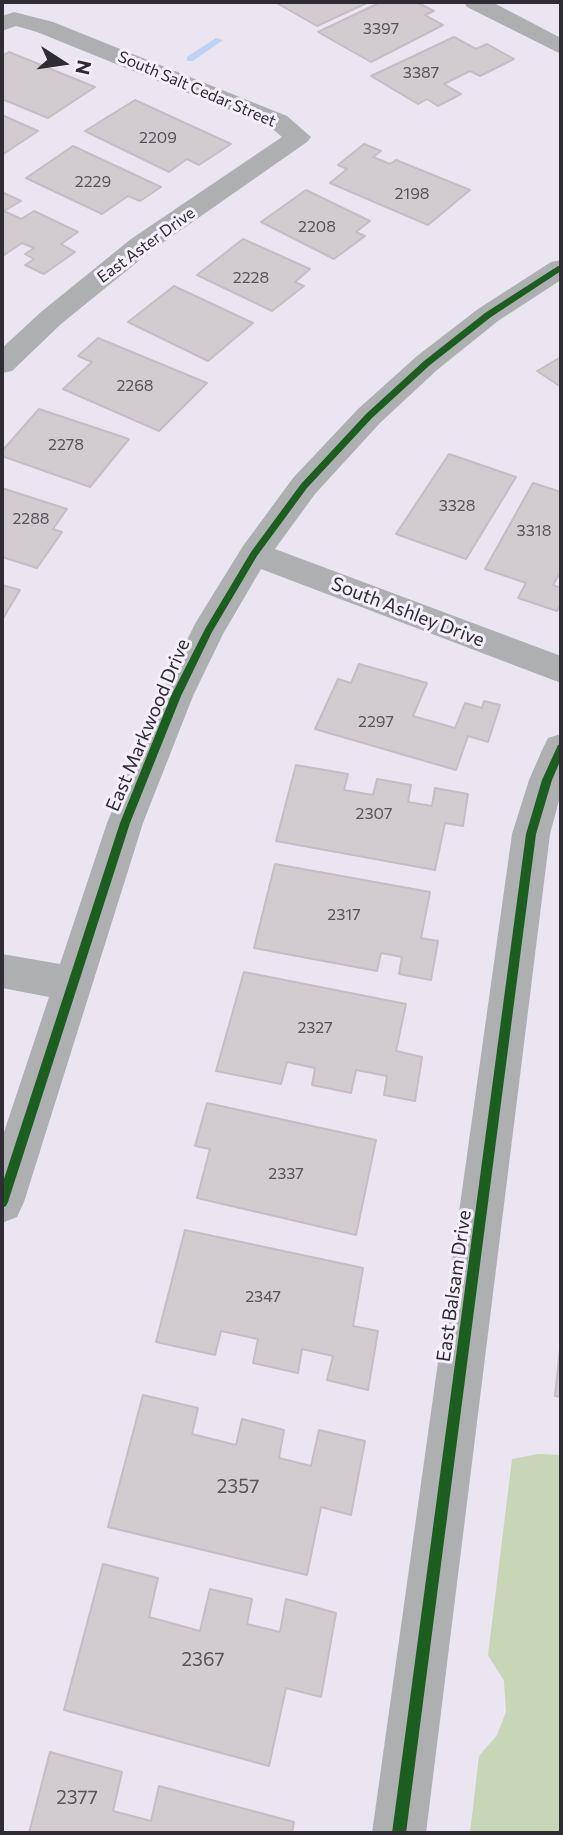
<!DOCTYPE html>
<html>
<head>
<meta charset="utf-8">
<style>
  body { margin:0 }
  #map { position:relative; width:563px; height:1835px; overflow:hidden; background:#eae5f1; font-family:Commissioner,sans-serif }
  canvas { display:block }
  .frame { position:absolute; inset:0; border:4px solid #2f2c34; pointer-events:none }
  .north { position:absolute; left:28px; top:28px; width:70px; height:70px; -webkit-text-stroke:5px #f5effc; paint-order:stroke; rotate:102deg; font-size:19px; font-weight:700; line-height:28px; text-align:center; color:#2f2c34 }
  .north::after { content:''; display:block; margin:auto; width:24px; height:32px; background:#2f2c34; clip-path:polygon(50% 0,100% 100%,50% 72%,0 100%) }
</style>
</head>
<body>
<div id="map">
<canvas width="563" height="1835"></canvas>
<div class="frame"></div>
<div class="north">N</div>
</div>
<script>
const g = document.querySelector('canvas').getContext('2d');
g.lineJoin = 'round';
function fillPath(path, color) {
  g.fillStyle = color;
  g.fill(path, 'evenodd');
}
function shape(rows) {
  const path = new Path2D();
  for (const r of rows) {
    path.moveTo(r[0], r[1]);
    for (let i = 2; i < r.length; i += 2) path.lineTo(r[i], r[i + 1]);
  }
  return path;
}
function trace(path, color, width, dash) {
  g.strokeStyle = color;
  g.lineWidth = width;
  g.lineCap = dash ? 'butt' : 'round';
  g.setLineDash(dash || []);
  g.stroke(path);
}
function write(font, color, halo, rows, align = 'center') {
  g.font = font + ' Commissioner,sans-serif';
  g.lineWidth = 6;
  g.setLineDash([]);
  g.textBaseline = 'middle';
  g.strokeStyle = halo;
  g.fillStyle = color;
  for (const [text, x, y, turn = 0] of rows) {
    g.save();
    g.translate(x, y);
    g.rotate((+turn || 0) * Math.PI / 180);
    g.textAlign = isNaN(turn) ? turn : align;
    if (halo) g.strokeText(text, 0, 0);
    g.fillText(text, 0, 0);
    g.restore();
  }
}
fillPath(shape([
  [538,1454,561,1455,561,1833,470,1833,479,1756,497,1735,506,1712,504,1681,488,1655,512,1459]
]), '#c6d6b6');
fillPath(shape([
  [216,38,223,40,193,61,187,61,187,57,216,38]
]), '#bed3f3');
const building = shape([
  [275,2,369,2,317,26,275,2],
  [381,2,416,2,434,11,425,15,443,25,371,62,318,32,381,2],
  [454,37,476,49,487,44,514,59,480,76,470,71,444,84,461,94,438,106,427,99,418,104,371,76,454,37],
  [9,52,95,87,48,118,2,99,2,56,9,52],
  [135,100,231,144,199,165,187,159,169,172,85,131,135,100],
  [2,115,38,131,2,155,2,115],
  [364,144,381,151,373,157,390,164,396,160,470,190,428,225,330,183,347,169,338,165,364,144],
  [73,146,161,187,140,201,128,196,102,214,26,178,73,146],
  [306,190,370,221,356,232,365,236,334,259,261,222,306,190],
  [2,192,21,201,4,211,21,219,34,211,78,232,61,244,75,252,44,274,25,265,34,259,25,254,34,248,22,243,4,255,2,254,2,192],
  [243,239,310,269,295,282,304,286,272,311,197,275,243,239],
  [174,286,253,323,208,361,128,322,174,286],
  [98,338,207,383,159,431,63,389,92,362,78,356,98,338],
  [561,357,561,387,537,371,561,357],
  [39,409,129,439,90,487,2,456,2,451,39,409],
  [449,454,516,477,466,559,396,534,449,454],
  [533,483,561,492,561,571,553,585,561,588,561,603,557,611,518,598,526,583,485,569,533,483],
  [2,488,67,509,53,529,62,532,37,568,2,557,2,488],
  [2,585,20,590,2,620,2,585],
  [359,664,427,683,413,716,455,728,465,703,482,708,484,701,500,705,488,742,468,736,456,770,315,729,338,679,351,683,359,664],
  [296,765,348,774,344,790,373,795,377,779,411,785,408,802,432,806,435,788,468,794,463,826,445,823,435,870,276,841,296,765],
  [275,864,430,892,421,938,438,941,431,980,399,974,402,957,381,953,377,971,254,948,275,864],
  [244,972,406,1004,396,1051,422,1057,415,1101,384,1095,387,1076,356,1070,351,1093,312,1085,315,1068,287,1062,281,1084,216,1071,244,972],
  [207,1103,376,1140,356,1235,197,1198,210,1149,195,1146,207,1103],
  [185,1230,363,1268,353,1326,378,1331,368,1390,327,1380,333,1356,302,1349,298,1373,253,1363,258,1339,221,1331,215,1355,156,1342,185,1230],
  [561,1339,561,1397,555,1396,561,1339],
  [143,1395,198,1408,192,1434,236,1445,242,1419,284,1430,279,1458,311,1466,319,1430,365,1441,351,1515,321,1507,307,1575,108,1527,143,1395],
  [103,1564,158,1578,149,1617,200,1631,210,1589,252,1599,247,1624,280,1632,286,1599,336,1613,321,1697,286,1688,269,1766,64,1710,103,1564],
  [50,1752,122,1772,113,1811,151,1821,159,1786,294,1822,292,1833,29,1833,50,1752]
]);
fillPath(building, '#d2cbd0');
trace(building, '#c5bdc3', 2);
fillPath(shape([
  [464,2,492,2,561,38,561,54,467,7,464,2],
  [14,12,53,22,287,116,311,137,307,142,151,251,61,324,12,371,2,373,2,348,41,312,131,239,282,137,269,126,37,32,16,26,2,31,2,16,14,12],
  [561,260,561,280,498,321,437,370,380,423,315,494,275,549,561,656,561,683,261,569,223,634,193,696,143,823,24,1202,17,1217,2,1223,2,1138,49,997,2,988,2,954,60,964,107,823,159,696,196,622,243,546,293,478,358,409,417,356,478,309,551,262,561,260],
  [561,734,561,793,550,834,426,1833,372,1833,512,834,529,780,543,748,548,738,561,734]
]), '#adafb1');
fillPath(shape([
  [558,266,561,266,561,271,491,317,430,365,372,418,307,488,257,556,212,632,181,696,130,823,8,1202,6,1206,2,1208,2,1185,120,823,171,696,205,629,251,552,301,484,366,414,424,361,485,313,558,266],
  [561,744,561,759,552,780,536,834,406,1833,392,1833,526,834,542,780,558,745,561,744]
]), '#1b5e20');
write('16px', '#58545b', null, [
  ["3397",381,29],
  ["3387",421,73],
  ["2209",158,138],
  ["2229",93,182],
  ["2198",412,194],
  ["2208",317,227],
  ["2228",251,278],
  ["2268",135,386],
  ["2278",66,445],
  ["3328",457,506],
  ["2288",31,519],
  ["3318",534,531],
  ["2297",376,722],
  ["2307",374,814],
  ["2317",344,915],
  ["2327",315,1028],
  ["2337",286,1174],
  ["2347",263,1297]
]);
write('16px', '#2f2c34', '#f5effc', [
  ["South Salt Cedar Street",197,89,23],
  ["East Aster Drive",146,245,-36]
]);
write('19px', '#2f2c34', '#f5effc', [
  ["South Ashley Drive",408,612,21],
  ["East Markwood Drive",148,725,-67],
  ["East Balsam Drive",454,1286,-82]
]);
write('19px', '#58545b', null, [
  ["2357",238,1487],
  ["2367",203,1660],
  ["2377",77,1798]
]);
</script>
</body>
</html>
